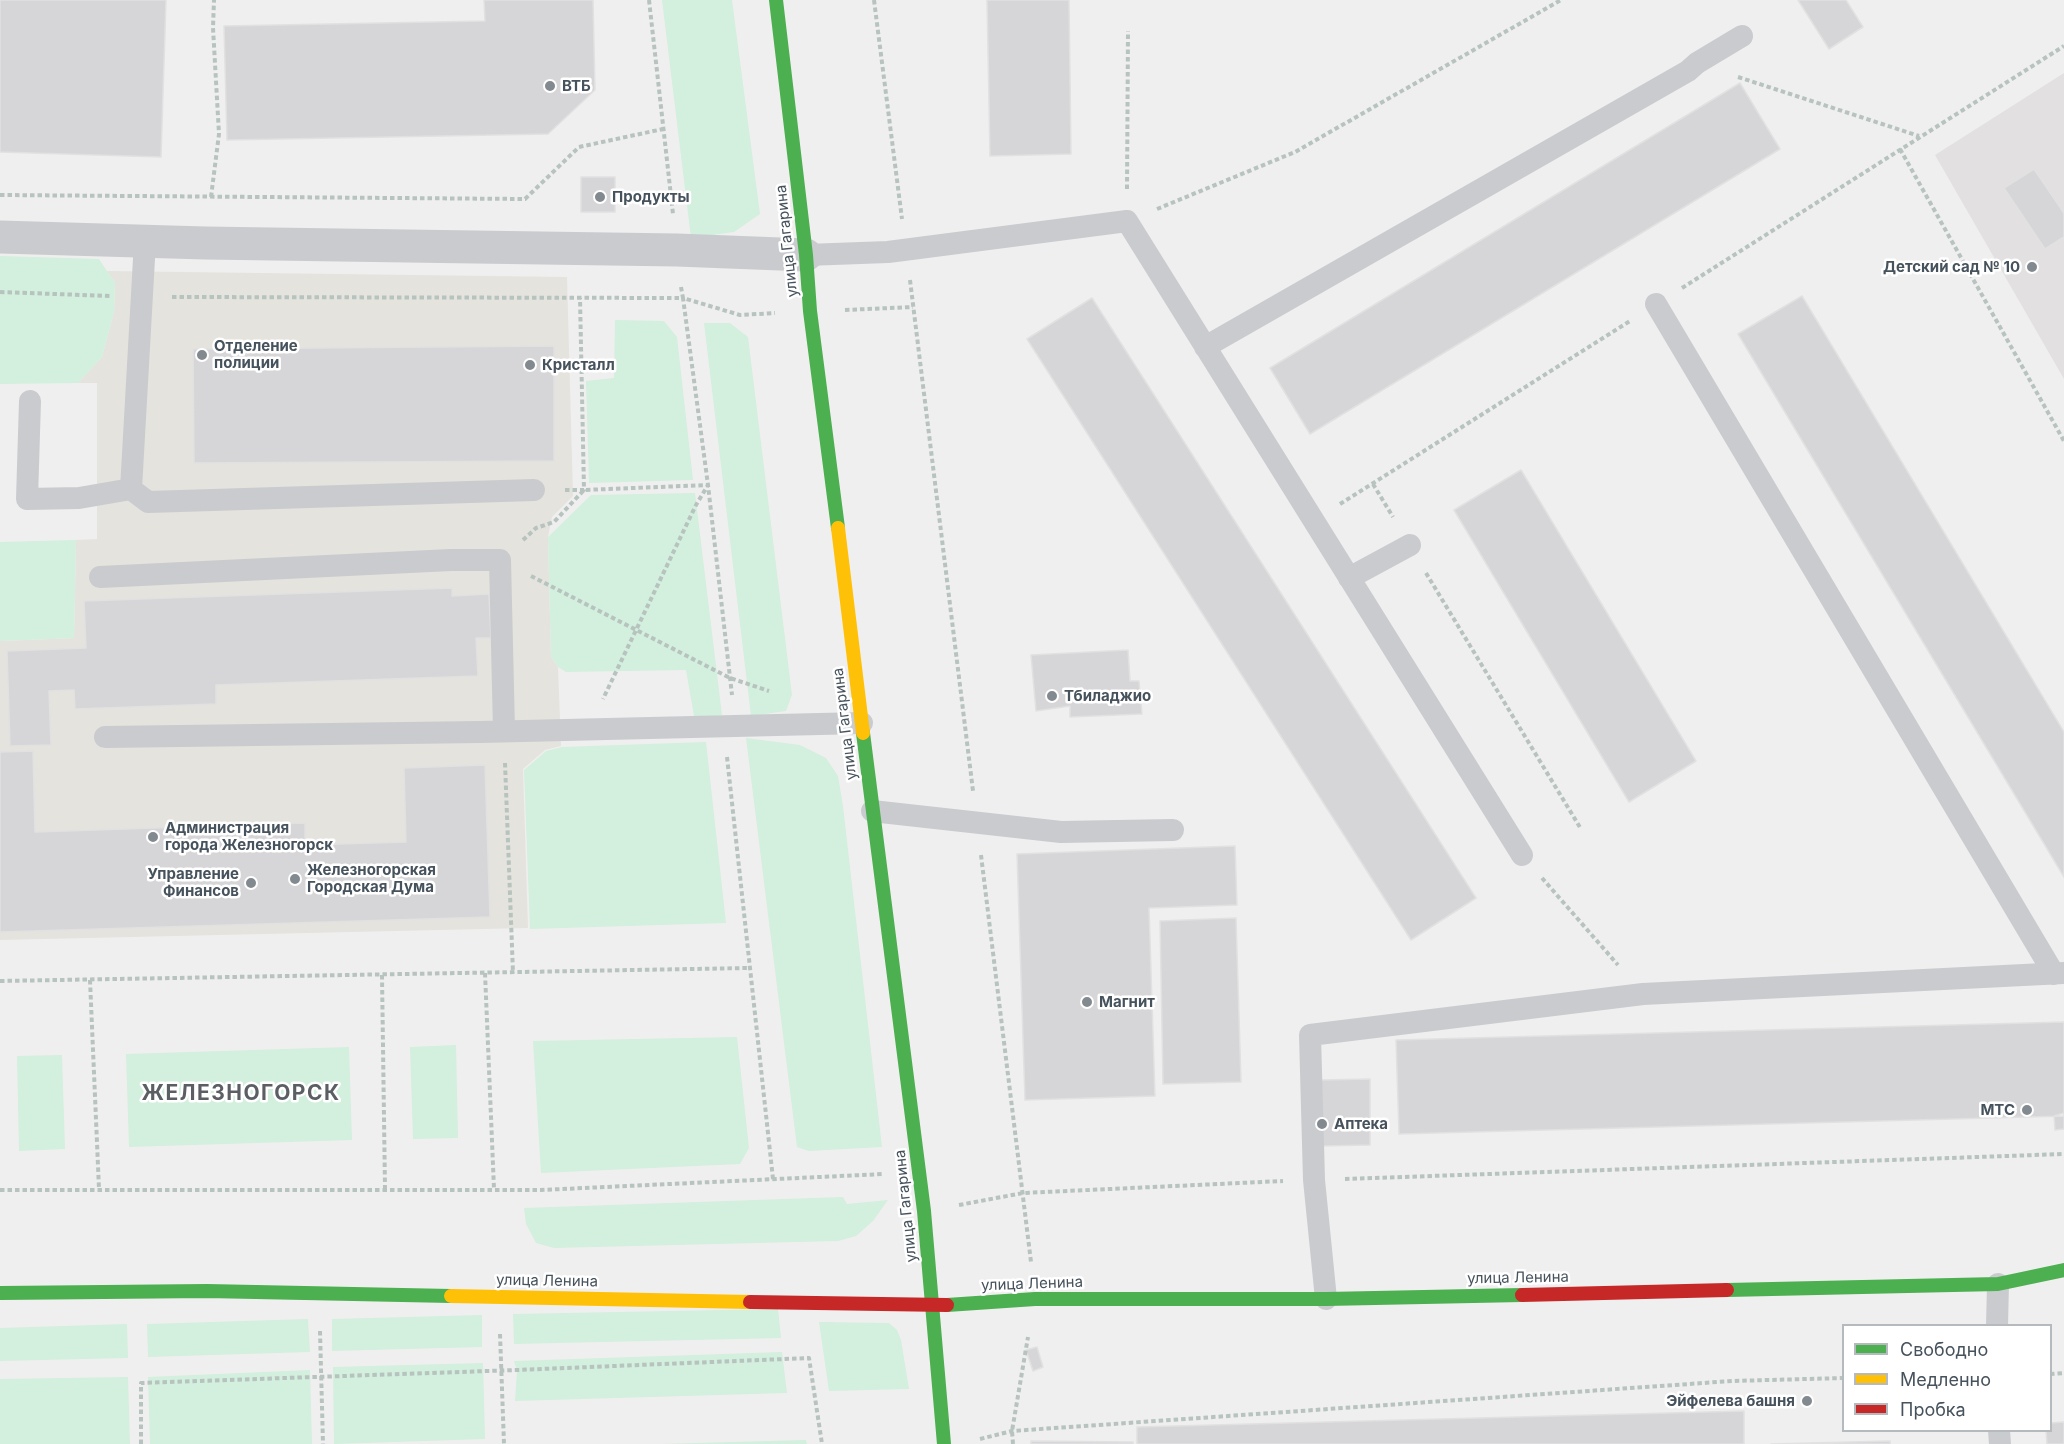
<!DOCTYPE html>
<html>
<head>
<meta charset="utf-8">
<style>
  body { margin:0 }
  #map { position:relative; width:2064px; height:1444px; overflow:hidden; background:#f0efef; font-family:Inter,sans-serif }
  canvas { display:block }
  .legend { position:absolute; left:1842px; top:1324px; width:210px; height:108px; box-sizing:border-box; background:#fff; border:2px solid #b5babe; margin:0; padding:8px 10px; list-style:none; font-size:18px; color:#46525c }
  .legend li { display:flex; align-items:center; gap:12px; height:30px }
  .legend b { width:30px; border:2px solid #b5babe }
</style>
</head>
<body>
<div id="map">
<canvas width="2064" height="1444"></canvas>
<ul class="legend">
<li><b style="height:8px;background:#4caf50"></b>Свободно</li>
<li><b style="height:8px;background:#ffc107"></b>Медленно</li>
<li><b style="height:8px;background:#c62828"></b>Пробка</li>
</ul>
</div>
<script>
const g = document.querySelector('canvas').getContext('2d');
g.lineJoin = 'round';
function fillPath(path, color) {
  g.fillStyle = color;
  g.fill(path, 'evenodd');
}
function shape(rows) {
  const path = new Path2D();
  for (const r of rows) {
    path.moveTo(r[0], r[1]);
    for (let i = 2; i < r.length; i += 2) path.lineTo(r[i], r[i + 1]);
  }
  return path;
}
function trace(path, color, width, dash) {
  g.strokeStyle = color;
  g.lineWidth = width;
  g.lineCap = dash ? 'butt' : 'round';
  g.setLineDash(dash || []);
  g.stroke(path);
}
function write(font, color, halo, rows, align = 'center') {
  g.font = font + ' Inter,sans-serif';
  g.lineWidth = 5;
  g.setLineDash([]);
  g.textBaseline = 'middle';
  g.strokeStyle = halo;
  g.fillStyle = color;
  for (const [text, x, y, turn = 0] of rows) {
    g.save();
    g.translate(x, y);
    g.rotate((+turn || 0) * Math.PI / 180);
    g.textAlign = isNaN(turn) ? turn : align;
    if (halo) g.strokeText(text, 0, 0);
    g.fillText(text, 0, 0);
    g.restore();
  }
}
fillPath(shape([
  [107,271,567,277,573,496,552,517,548,537,551,657,558,667,561,746,545,750,523,769,528,928,0,940,0,641,74,638,76,540,97,539,97,383,78,383,102,357,114,312,115,283]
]), '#e5e3dd');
fillPath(shape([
  [2064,73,2064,379,1935,155]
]), '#e2e0e1');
fillPath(shape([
  [662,0,732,0,760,214,734,232,691,238],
  [0,256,99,259,115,283,114,312,102,357,78,383,0,384],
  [615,320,664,321,677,337,693,480,589,483,586,381,614,378],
  [704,323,730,323,748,337,792,695,786,711,751,716],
  [695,493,722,715,707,717,694,716,686,670,566,672,558,667,551,657,548,537,591,495],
  [76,540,74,638,0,641,0,542],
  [746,738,800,745,826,758,838,776,843,806,882,1147,809,1151,797,1147],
  [706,742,726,923,530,929,524,770,546,751,562,747],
  [737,1037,749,1148,740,1164,541,1173,533,1041],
  [456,1045,458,1138,413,1139,410,1047],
  [349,1047,352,1140,129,1147,126,1054],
  [62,1055,65,1149,19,1151,17,1056],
  [843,1197,847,1204,888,1200,873,1221,856,1236,838,1241,554,1248,536,1243,526,1224,524,1208],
  [778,1309,781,1338,514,1344,513,1314],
  [482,1315,482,1347,332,1351,332,1319],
  [308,1319,310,1352,148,1357,147,1324],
  [819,1322,889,1323,897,1330,901,1340,909,1389,829,1391],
  [127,1324,128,1358,0,1361,0,1328],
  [782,1352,787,1393,515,1401,517,1371,514,1361],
  [483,1363,485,1439,334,1444,333,1367],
  [310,1370,312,1444,150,1444,148,1377],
  [128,1377,130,1444,0,1444,0,1379],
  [806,1440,807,1444,659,1444]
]), '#d3efdd');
const building = shape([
  [0,0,166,0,161,157,0,152,0,0],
  [484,0,593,0,595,90,548,134,227,140,224,26,485,21,484,0],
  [987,0,1069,0,1071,154,990,156,987,0],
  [1798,0,1846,0,1863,27,1829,49,1798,0],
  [1740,83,1780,149,1310,434,1270,368,1740,83],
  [2034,169,2064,213,2064,237,2045,249,2004,188,2034,169],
  [581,177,615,177,615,212,581,212,581,177],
  [1802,296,2064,732,2064,877,1738,334,1802,296],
  [1092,298,1476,898,1411,940,1027,339,1092,298],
  [554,346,554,461,194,463,193,349,554,346],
  [1521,470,1696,761,1629,802,1454,510,1521,470],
  [452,588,452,596,489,594,491,638,476,638,478,676,216,685,216,704,75,709,74,690,49,691,51,745,10,746,7,651,86,648,84,601,452,588],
  [1128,650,1130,681,1139,681,1142,714,1070,717,1070,706,1036,711,1031,655,1128,650],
  [33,751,35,832,305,823,305,845,406,842,404,768,485,765,490,917,0,932,0,752,33,751],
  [1235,846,1237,905,1149,908,1155,1096,1025,1100,1017,854,1235,846],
  [1236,918,1241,1082,1163,1084,1160,921,1236,918],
  [2064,1022,2064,1116,1399,1134,1396,1040,2064,1022],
  [1370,1079,1370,1145,1322,1146,1321,1080,1370,1079],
  [2064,1113,2064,1129,2055,1130,2054,1116,2064,1113],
  [1037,1347,1043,1367,1033,1371,1026,1350,1037,1347],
  [1744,1411,1744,1444,1137,1444,1137,1427,1744,1411],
  [2064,1422,2064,1444,2047,1444,2046,1430,2050,1430,2050,1423,2064,1422],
  [1031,1441,1133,1442,1133,1444,1031,1444,1031,1441],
  [1890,1441,1890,1444,1771,1444,1890,1441]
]);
fillPath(building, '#d6d6d8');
trace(building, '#e1e1e2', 1.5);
trace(shape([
  [649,0,673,214],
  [874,0,902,219],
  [1738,77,1919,136],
  [1900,149,2064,441],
  [1127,189,1128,31],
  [0,195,525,199,579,147,663,129],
  [211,197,219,134,213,28,214,0],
  [1157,209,1295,152,1561,0],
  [910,280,973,791],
  [681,287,683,298,740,315,775,313],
  [1682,288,2064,46],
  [0,292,110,296],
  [172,297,683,298,708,485,732,695],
  [845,310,913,307],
  [1373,484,1393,517],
  [565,490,584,490,580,298],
  [1340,504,1630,321],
  [523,540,536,528,554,522,584,490,708,485,696,505,603,699],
  [1426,573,1581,829],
  [531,576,730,678,769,691],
  [727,757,773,1179],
  [505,763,513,973],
  [981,855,1031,1262],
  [1542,878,1618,965],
  [485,973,494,1189],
  [382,975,385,1189],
  [90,980,99,1189],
  [0,981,749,968],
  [1345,1179,2064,1154],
  [0,1190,541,1190,884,1174],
  [959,1205,1023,1193,1283,1181],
  [320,1331,323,1444],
  [500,1334,504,1444],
  [2050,1374,2064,1373],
  [980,1439,1012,1431,1732,1381,1844,1378],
  [141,1444,141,1383,517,1370,809,1358,822,1444],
  [1013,1444,1012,1431,1028,1337]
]), '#b7c3bf', 4, [4.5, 3]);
trace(shape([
  [145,241,131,489,148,502,534,490],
  [806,255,888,252,1127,221,1522,855],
  [1656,304,2054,974],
  [1205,347,1688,71,1697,63,1742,36],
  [30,401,27,499,79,498,131,489],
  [100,577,451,560,500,560,504,731],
  [1349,578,1410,545],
  [105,737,480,732,862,723],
  [872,811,1061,832,1173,830],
  [1326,1299,1314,1180,1310,1035,1643,994,2064,973],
  [1997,1326,1998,1284],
  [1999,1430,2000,1444]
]), '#c9cbce', 22);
trace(shape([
  [0,237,205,243,677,250,806,255]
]), '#c9cbce', 33);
trace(shape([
  [776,0,806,255,810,311,838,528],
  [863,733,924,1211,944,1444],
  [1727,1290,1998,1284,2064,1270],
  [0,1293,207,1291,451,1296],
  [947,1305,1035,1299,1326,1299,1522,1295]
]), '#4caf50', 14);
trace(shape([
  [838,528,863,733],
  [451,1296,750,1302]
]), '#ffc107', 14);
trace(shape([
  [1522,1295,1727,1290],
  [750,1302,947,1305]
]), '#c62828', 14);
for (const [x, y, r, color] of [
  [550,86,6,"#82898f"],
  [600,197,6,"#82898f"],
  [2032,267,6,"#82898f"],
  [202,355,6,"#82898f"],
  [530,365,6,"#82898f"],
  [1052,696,6,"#82898f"],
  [153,837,6,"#82898f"],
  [295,879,6,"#82898f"],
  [251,883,6,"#82898f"],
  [1087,1002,6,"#82898f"],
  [2027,1110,6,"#82898f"],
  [1322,1124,6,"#82898f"],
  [1807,1401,6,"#82898f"]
]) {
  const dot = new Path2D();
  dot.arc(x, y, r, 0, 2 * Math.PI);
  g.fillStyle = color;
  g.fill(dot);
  trace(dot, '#fff', 2);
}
write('bold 15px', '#46525c', '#fff', [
  ["ВТБ",562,86],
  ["Продукты",612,197],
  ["Детский сад № 10",2020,267,"right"],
  ["Отделение",214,346],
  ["полиции",214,363],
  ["Кристалл",542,365],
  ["Тбиладжио",1064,696],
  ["Администрация",165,828],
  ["города Железногорск",165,845],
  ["Железногорская",307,870],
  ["Городская Дума",307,887],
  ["Управление",239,874,"right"],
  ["Финансов",239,891,"right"],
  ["Магнит",1099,1002],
  ["МТС",2015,1110,"right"],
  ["Аптека",1334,1124],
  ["Эйфелева башня",1795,1401,"right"]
], 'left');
write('15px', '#46525c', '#fff', [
  ["улица Гагарина",787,241,-96],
  ["улица Гагарина",845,724,-97],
  ["улица Гагарина",906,1206,-96],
  ["улица Ленина",1518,1278,-1],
  ["улица Ленина",547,1281,1],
  ["улица Ленина",1032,1284,-2]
]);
g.letterSpacing = '1.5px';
write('bold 21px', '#5b5f64', '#fff', [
  ["ЖЕЛЕЗНОГОРСК",241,1094]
]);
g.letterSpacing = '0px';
</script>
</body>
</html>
